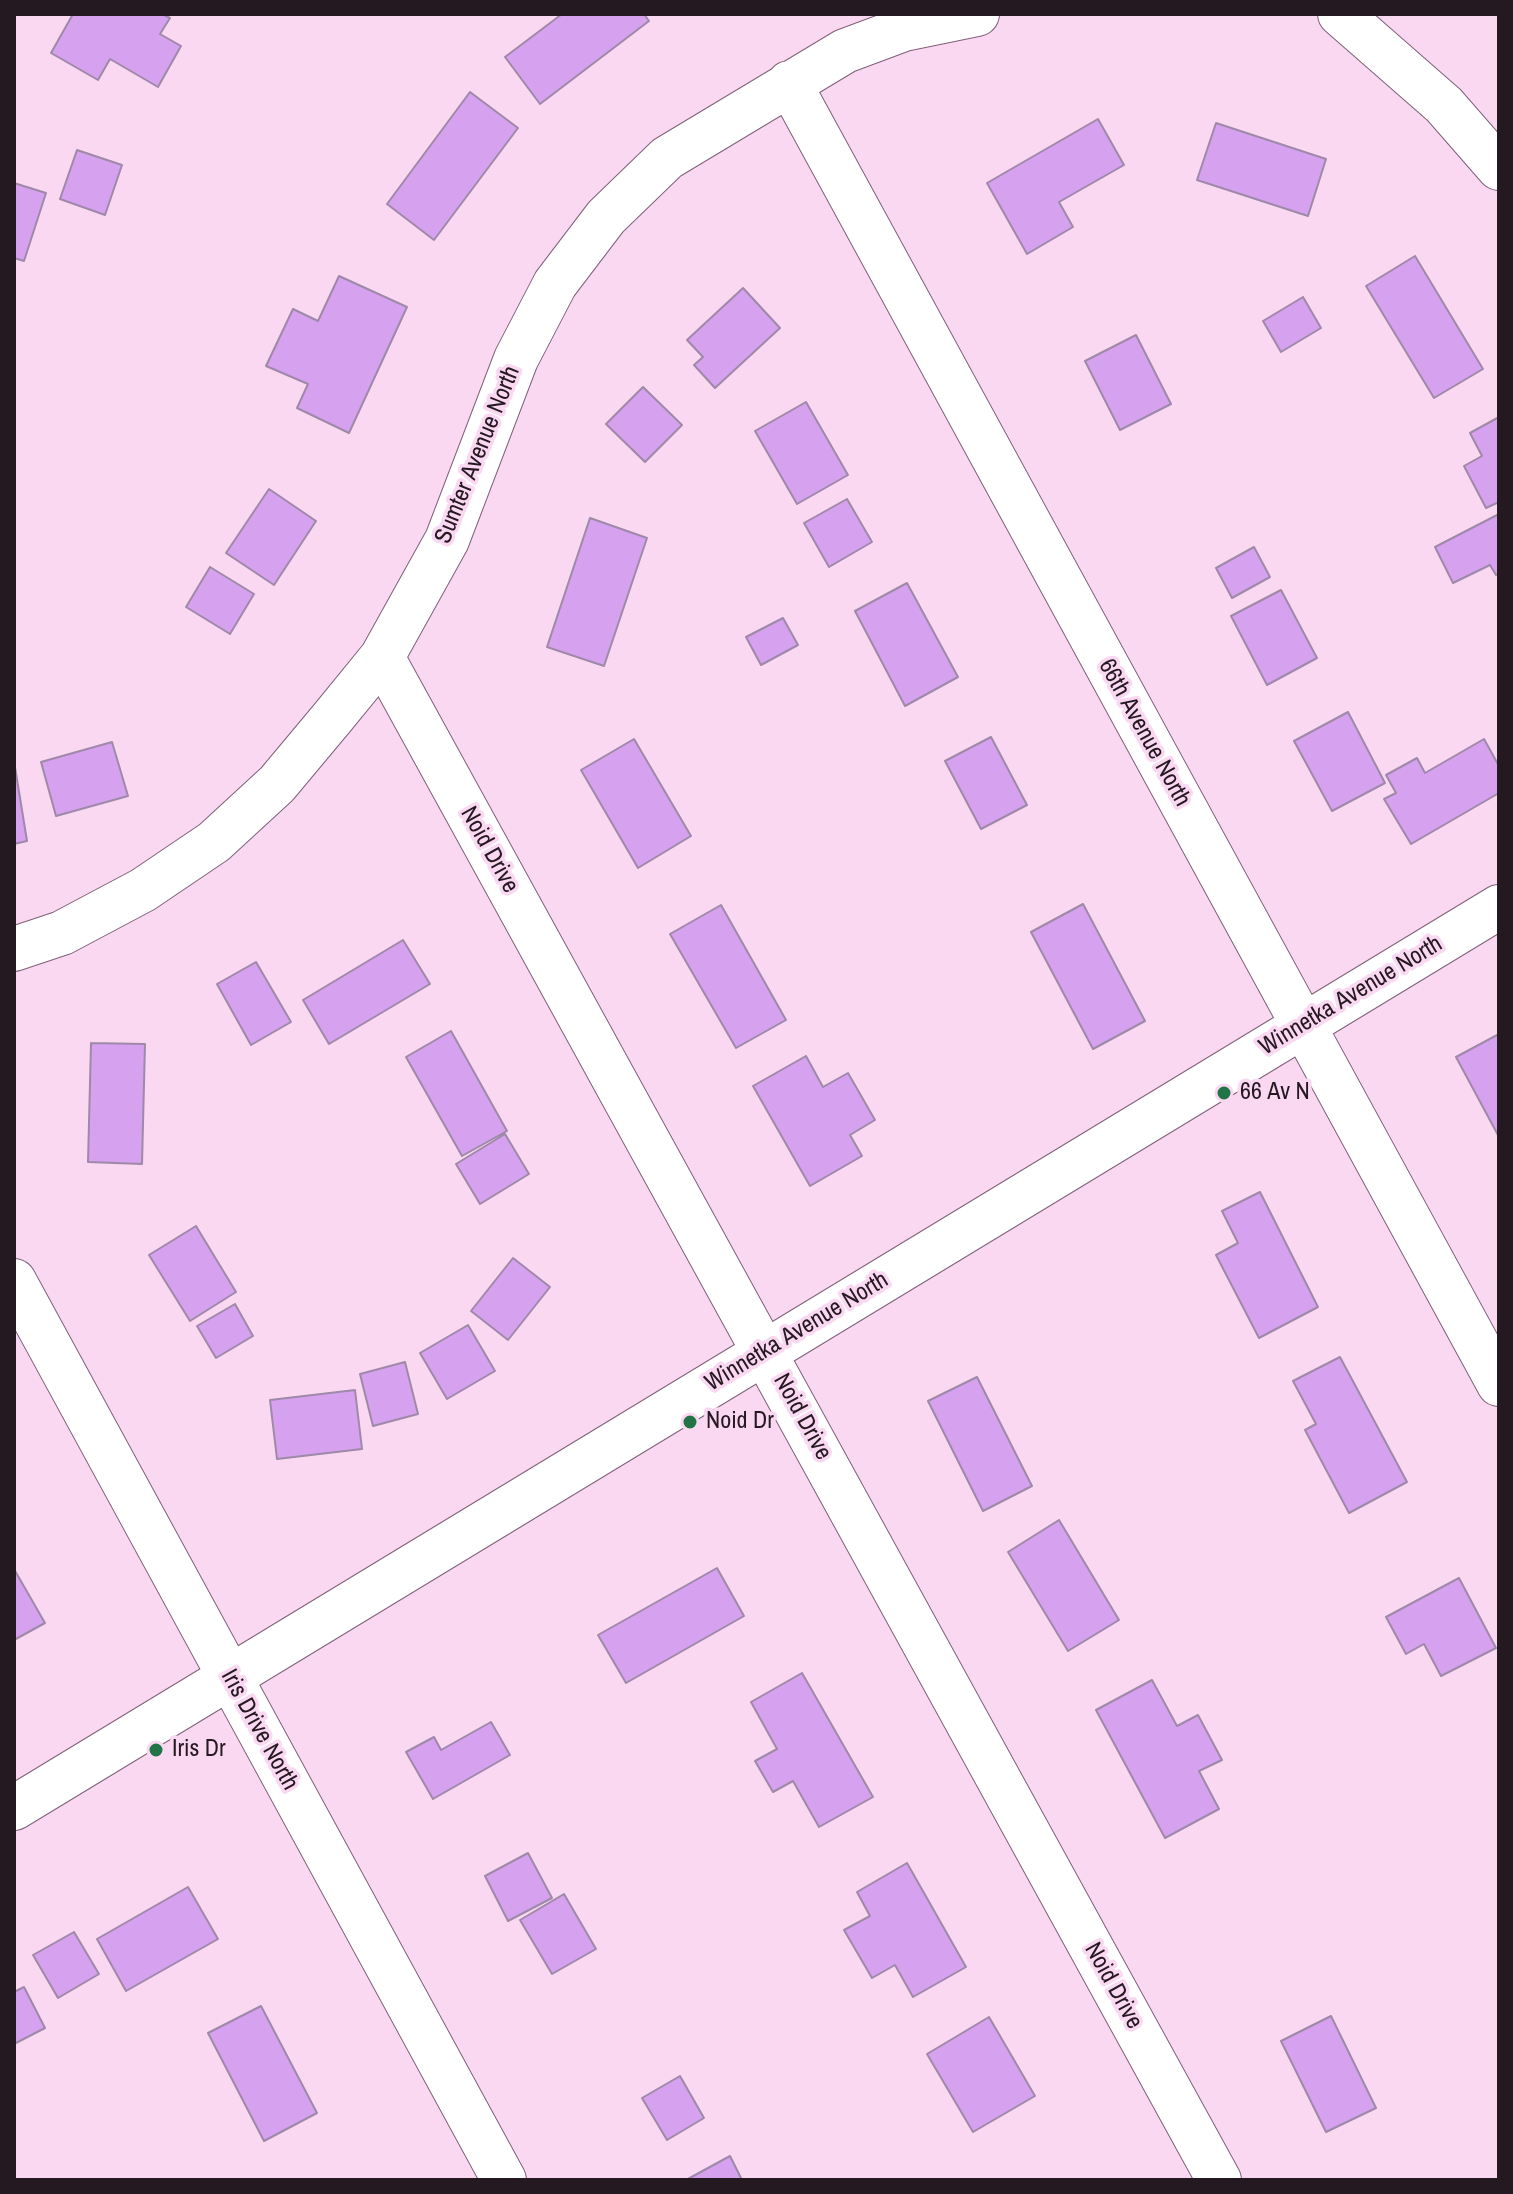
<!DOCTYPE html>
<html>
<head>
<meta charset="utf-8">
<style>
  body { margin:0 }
  #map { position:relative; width:1513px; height:2194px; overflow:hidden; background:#fbd8f2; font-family:"Archivo Narrow",sans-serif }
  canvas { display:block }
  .frame { position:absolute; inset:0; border:16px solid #241821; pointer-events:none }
</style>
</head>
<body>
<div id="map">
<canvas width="1513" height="2194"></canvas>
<div class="frame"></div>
</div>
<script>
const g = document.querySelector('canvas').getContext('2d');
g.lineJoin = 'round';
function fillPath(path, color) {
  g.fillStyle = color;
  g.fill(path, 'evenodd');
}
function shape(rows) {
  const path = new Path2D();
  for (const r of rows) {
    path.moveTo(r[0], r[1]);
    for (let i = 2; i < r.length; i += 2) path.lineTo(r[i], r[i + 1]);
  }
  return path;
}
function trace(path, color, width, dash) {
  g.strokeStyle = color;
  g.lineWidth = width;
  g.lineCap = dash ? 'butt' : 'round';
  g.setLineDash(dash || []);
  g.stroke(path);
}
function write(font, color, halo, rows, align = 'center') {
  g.font = font + ' "Archivo Narrow",sans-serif';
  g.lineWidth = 7;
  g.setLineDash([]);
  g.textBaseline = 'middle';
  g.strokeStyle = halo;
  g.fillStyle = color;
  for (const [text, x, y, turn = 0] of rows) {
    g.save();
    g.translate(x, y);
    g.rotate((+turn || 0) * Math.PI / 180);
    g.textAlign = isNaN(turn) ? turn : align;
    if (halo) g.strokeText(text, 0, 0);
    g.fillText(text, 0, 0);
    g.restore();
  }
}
const building = shape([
  [73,14,162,14,170,18,160,34,181,46,158,87,110,59,98,80,51,53,73,14],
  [562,14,644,14,649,21,540,104,505,57,562,14],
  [470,92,518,128,434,240,387,204,470,92],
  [1098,119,1124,165,1059,202,1073,227,1027,254,987,183,1098,119],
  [1216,123,1326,159,1308,216,1197,180,1216,123],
  [77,150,122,165,105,215,60,199,77,150],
  [14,183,46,193,24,261,14,258,14,183],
  [1415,256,1483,369,1434,398,1366,286,1415,256],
  [339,276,407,307,349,433,297,408,308,384,266,366,293,309,318,321,339,276],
  [743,288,780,328,715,388,694,365,703,357,687,340,743,288],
  [1303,297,1321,328,1281,352,1263,321,1303,297],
  [1136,335,1171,404,1120,430,1085,361,1136,335],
  [643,387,682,425,645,462,606,424,643,387],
  [806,402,848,475,797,504,755,431,806,402],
  [1499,417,1499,502,1486,508,1464,466,1482,456,1470,433,1499,417],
  [269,489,316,521,274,585,226,553,269,489],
  [847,499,872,542,829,567,804,523,847,499],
  [1499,514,1499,573,1496,575,1490,565,1453,583,1435,547,1499,514],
  [590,518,647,538,604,666,547,647,590,518],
  [1254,547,1270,577,1232,598,1216,568,1254,547],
  [210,567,254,594,230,634,186,607,210,567],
  [907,583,958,677,905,706,855,611,907,583],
  [1281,590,1317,658,1267,685,1231,616,1281,590],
  [783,618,798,645,761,665,746,637,783,618],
  [1348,712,1385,783,1332,811,1294,741,1348,712],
  [991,737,1027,805,981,829,945,761,991,737],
  [634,739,691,836,638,868,581,770,634,739],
  [1484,739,1499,766,1499,793,1411,844,1384,799,1396,793,1386,775,1417,758,1425,773,1484,739],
  [112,742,128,796,56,816,41,762,112,742],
  [14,761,27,841,14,844,14,761],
  [1083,904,1145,1021,1093,1049,1031,932,1083,904],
  [721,905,786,1020,736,1048,670,934,721,905],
  [403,940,430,984,329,1044,303,1000,403,940],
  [256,962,291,1022,251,1045,217,984,256,962],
  [451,1031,507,1131,462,1156,406,1057,451,1031],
  [1499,1034,1499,1137,1456,1057,1499,1034],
  [91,1043,145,1044,142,1164,88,1162,91,1043],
  [806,1056,823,1087,848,1073,875,1120,850,1135,862,1156,810,1186,753,1086,806,1056],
  [505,1134,529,1174,480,1204,456,1164,505,1134],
  [1260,1192,1318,1307,1259,1338,1216,1255,1238,1243,1222,1211,1260,1192],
  [196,1226,236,1292,190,1321,149,1255,196,1226],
  [513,1258,550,1287,508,1340,471,1311,513,1258],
  [235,1304,253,1336,216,1358,197,1326,235,1304],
  [468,1325,495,1371,447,1399,420,1353,468,1325],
  [1340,1357,1407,1482,1349,1513,1305,1430,1316,1424,1293,1381,1340,1357],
  [405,1362,418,1414,373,1426,360,1374,405,1362],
  [977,1377,1032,1486,983,1511,928,1401,977,1377],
  [355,1390,362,1449,277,1459,270,1400,355,1390],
  [1059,1520,1119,1620,1068,1651,1008,1552,1059,1520],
  [717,1568,744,1616,626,1683,598,1635,717,1568],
  [14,1569,45,1623,14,1640,14,1569],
  [1459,1578,1496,1648,1441,1676,1424,1644,1406,1654,1386,1617,1459,1578],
  [802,1673,873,1797,819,1827,793,1781,773,1792,755,1761,777,1749,751,1702,802,1673],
  [1152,1680,1177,1726,1198,1715,1222,1760,1199,1771,1219,1809,1165,1838,1096,1710,1152,1680],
  [491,1722,510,1755,433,1799,406,1752,434,1737,441,1750,491,1722],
  [528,1853,552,1898,508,1921,485,1876,528,1853],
  [907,1863,966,1967,913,1997,895,1965,872,1978,844,1930,870,1916,857,1892,907,1863],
  [188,1887,218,1939,126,1991,97,1939,188,1887],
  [564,1894,596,1949,552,1974,520,1920,564,1894],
  [74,1932,99,1974,58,1998,33,1955,74,1932],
  [24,1987,45,2028,14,2044,14,1992,24,1987],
  [261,2006,317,2113,264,2141,208,2033,261,2006],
  [1331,2016,1376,2108,1326,2132,1281,2041,1331,2016],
  [989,2017,1035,2096,973,2132,927,2054,989,2017],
  [680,2076,704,2118,667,2140,642,2098,680,2076],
  [730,2156,742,2180,686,2180,730,2156]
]);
fillPath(building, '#d6a1ef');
trace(building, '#9e89a8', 2);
const minor = shape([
  [1340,14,1444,105,1499,168],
  [789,83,1499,1384],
  [382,657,1219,2180],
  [14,949,62,933,143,890,214,842,277,784,333,717,382,657,447,540,516,359,555,284,606,217,667,158,845,51,904,29,977,14],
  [14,1281,504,2180],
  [14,1808,1499,907]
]);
trace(minor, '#7f6178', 46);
trace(minor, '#fff', 44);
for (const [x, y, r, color] of [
  [1224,1093,8,"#207446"],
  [690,1422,8,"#207446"],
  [156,1750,8,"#207446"]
]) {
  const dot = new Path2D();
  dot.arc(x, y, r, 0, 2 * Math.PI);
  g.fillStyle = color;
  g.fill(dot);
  trace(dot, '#fbd8f2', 3);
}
write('24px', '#241821', '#fbd8f2', [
  ["Sumter Avenue North",478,455,-68],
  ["66th Avenue North",1144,733,61],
  ["Noid Drive",489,850,61],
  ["Winnetka Avenue North",1351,996,-31],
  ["Winnetka Avenue North",797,1332,-31],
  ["Noid Drive",802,1417,61],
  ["Iris Drive North",259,1730,61],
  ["Noid Drive",1113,1986,61]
]);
write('24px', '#241821', '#fbd8f2', [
  ["66 Av N",1240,1093],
  ["Noid Dr",706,1422],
  ["Iris Dr",172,1750]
], 'left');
</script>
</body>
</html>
